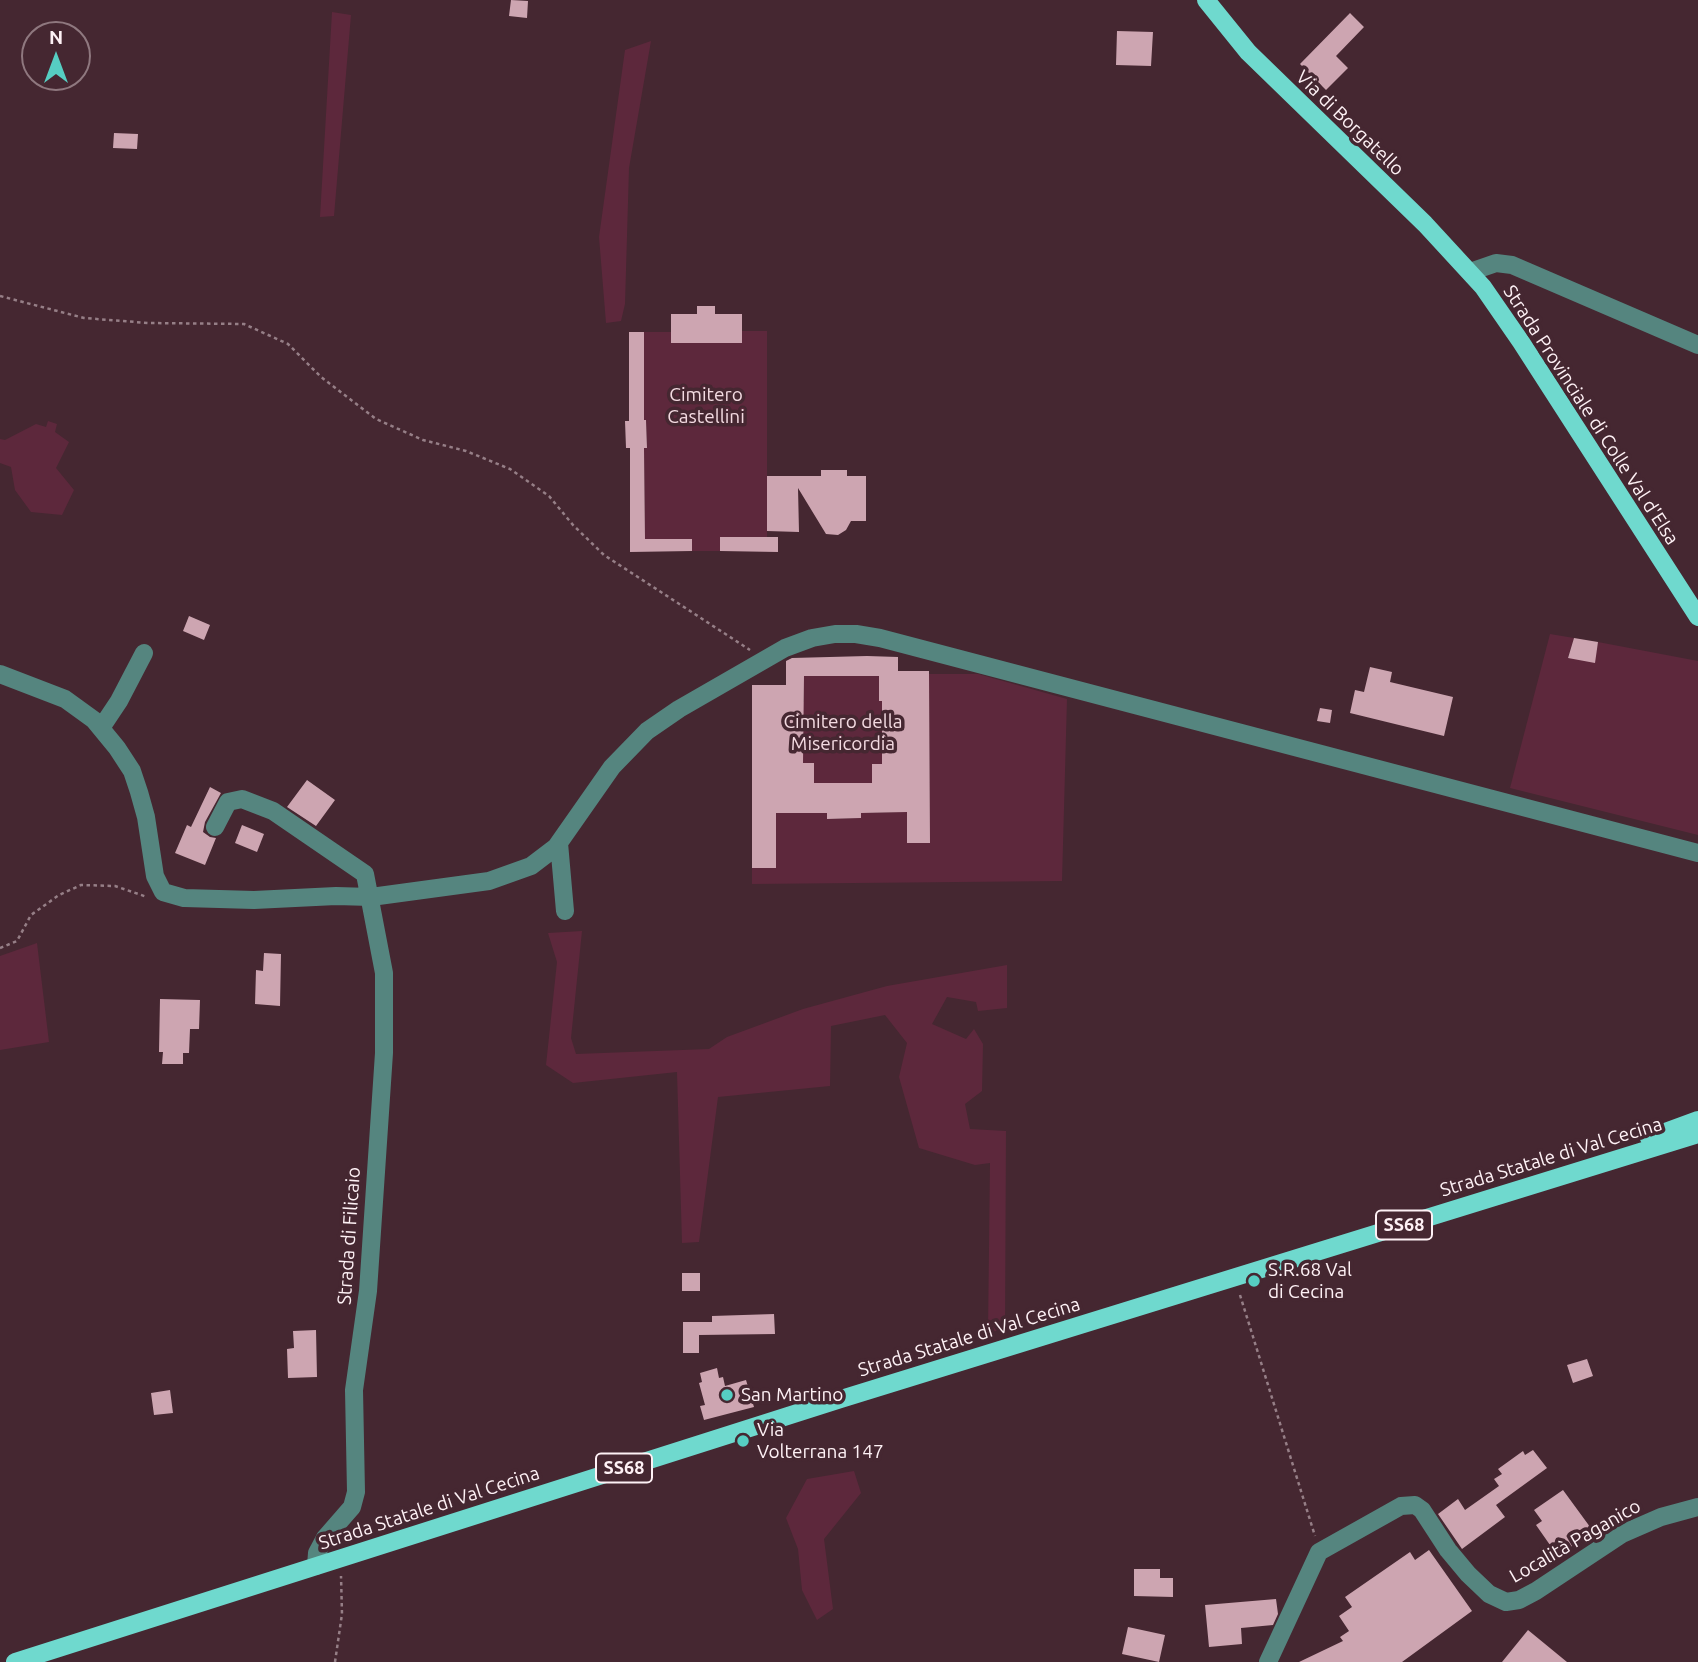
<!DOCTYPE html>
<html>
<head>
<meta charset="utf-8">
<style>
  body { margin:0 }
  #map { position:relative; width:1698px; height:1662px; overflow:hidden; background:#452731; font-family:Ubuntu,sans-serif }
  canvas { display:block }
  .north { position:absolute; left:21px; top:21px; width:70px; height:70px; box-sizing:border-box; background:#452731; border:2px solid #8f787f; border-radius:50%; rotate:0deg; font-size:19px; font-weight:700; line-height:28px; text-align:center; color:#fef1f5 }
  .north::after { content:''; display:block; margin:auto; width:24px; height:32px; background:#56cec2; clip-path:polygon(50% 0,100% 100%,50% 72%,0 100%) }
</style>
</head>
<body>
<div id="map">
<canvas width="1698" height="1662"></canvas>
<div class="north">N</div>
</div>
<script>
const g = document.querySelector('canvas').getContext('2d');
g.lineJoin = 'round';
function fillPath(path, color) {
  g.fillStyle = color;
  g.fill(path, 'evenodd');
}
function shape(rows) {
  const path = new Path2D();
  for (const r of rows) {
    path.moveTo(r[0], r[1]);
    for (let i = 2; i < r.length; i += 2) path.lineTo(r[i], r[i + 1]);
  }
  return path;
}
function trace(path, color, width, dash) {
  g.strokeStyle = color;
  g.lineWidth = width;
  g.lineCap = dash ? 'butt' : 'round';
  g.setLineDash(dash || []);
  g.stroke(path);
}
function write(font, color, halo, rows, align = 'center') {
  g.font = font + ' Ubuntu,sans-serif';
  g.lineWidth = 7;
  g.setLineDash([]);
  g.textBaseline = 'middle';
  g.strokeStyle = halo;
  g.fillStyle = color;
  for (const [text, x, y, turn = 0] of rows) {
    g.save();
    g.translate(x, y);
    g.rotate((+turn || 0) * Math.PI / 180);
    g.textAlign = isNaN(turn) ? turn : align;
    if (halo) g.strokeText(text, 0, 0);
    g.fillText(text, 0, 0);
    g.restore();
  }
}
fillPath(shape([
  [332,12,351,15,334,216,320,217],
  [651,41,629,168,625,304,621,321,606,323,599,237,625,50],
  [742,331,767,331,767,537,720,538,720,551,692,551,692,539,645,539,644,448,647,447,646,421,644,420,644,332,671,332,672,343,741,343],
  [48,421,57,424,55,432,69,442,56,468,74,490,62,515,31,512,15,490,11,467,0,463,0,439,5,440,36,424,46,427],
  [1550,634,1574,638,1568,657,1594,662,1598,642,1698,661,1698,835,1510,788],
  [838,657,845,657,845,676,879,675,880,701,898,701,907,673,908,843,930,843,929,674,978,674,1067,699,1062,881,752,884,752,868,775,868,775,715,752,716,752,702,804,702,804,676],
  [788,710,803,763,814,764,814,786,872,786,872,764,882,764,882,710,899,710,899,812,861,813,860,818,828,819,827,813,788,813],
  [582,931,571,1038,576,1054,709,1049,727,1037,803,1009,887,986,1007,965,1007,1008,978,1011,976,1002,947,997,932,1024,966,1039,974,1029,983,1044,982,1091,965,1104,970,1129,1006,1131,1005,1330,988,1332,990,1163,975,1165,919,1148,899,1077,907,1043,885,1015,831,1026,830,1086,718,1097,699,1242,682,1243,677,1072,573,1083,546,1065,557,962,548,933],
  [37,943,49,1042,0,1050,0,956],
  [854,1471,861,1493,824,1539,833,1609,817,1620,802,1590,798,1549,786,1518,807,1479]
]), '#5d283c');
fillPath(shape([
  [511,0,528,1,527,18,509,16],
  [1350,13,1364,27,1336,56,1348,68,1326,90,1300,64],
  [1117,31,1153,32,1151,66,1116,65],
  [114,133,138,134,137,149,113,148],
  [697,306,715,306,715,314,742,314,742,343,671,343,671,314,697,314],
  [629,332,644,332,644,420,646,420,647,448,644,448,645,539,692,539,692,551,630,552,630,448,626,448,625,421,629,421],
  [821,470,847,470,847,476,866,476,866,521,851,521,846,530,838,535,826,534,798,488,799,532,767,531,767,476,821,476],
  [720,537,778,537,778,552,720,551],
  [189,616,210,625,204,640,183,631],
  [1574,638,1598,642,1595,663,1568,658],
  [867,656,898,657,898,671,929,671,930,843,907,843,907,812,861,813,861,818,827,819,827,813,776,813,776,868,752,868,752,685,786,685,786,661,792,658],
  [804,676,879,676,879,701,882,701,882,764,872,764,872,783,814,783,814,763,803,763],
  [1370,667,1392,672,1390,682,1453,697,1444,736,1350,713,1355,690,1364,692],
  [1320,708,1332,710,1330,723,1317,721],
  [307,780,335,800,316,826,287,807],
  [210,787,221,793,205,822,203,832,210,837,216,838,205,865,175,853,187,825,191,827],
  [242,825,264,834,257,852,235,843],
  [264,953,281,954,280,1006,255,1004,256,970,263,971],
  [160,999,200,1000,199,1029,190,1029,189,1053,183,1053,183,1064,162,1064,163,1052,159,1052],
  [682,1273,700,1273,700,1291,682,1291],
  [774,1314,775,1334,699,1335,699,1353,683,1353,683,1322,712,1322,712,1316],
  [316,1330,317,1377,288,1378,287,1349,294,1348,293,1331],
  [1587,1359,1593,1376,1573,1383,1567,1365],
  [717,1368,719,1378,723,1377,725,1386,746,1380,754,1407,704,1420,700,1406,705,1405,699,1383,702,1382,700,1373],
  [170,1390,173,1413,154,1415,151,1393],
  [1533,1450,1547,1468,1496,1505,1505,1517,1462,1549,1438,1514,1458,1499,1465,1510,1499,1486,1494,1479,1502,1474,1498,1469,1523,1451,1525,1455],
  [1563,1490,1593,1531,1565,1551,1557,1541,1550,1545,1536,1525,1542,1521,1534,1510],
  [1429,1550,1472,1611,1402,1662,1299,1662,1343,1641,1340,1637,1349,1631,1339,1616,1352,1607,1345,1597,1410,1552,1415,1560],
  [1134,1569,1160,1569,1160,1578,1173,1578,1173,1597,1134,1596],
  [1276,1599,1278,1614,1273,1625,1241,1628,1242,1644,1209,1647,1205,1605],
  [1128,1627,1165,1635,1159,1662,1122,1654],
  [1528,1630,1567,1662,1502,1662]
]), '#cda5b1');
trace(shape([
  [0,296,84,318,148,323,244,324,288,344,321,377,376,419,423,440,466,451,510,469,549,496,573,525,604,555,750,650],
  [0,948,17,941,31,915,59,895,81,885,115,886,147,897],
  [1240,1295,1315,1536],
  [335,1662,342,1614,341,1576]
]), '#967f87', 2.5, [3.5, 3.5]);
trace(shape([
  [1470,272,1496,263,1512,265,1698,345],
  [0,674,65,699,94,720,117,748,132,771,139,792,146,817,155,876,163,892,184,898,254,900,336,896,371,897,489,881,531,866,556,847,612,767,647,731,679,709,785,648,812,638,835,634,856,634,880,638,1698,853],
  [101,728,119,701,144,653],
  [215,827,228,802,242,799,273,811,365,874,384,973,384,1053,368,1291,354,1390,356,1492,352,1507,325,1538,317,1553,316,1566],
  [559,843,565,911],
  [1268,1662,1319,1552,1401,1506,1415,1505,1422,1510,1448,1550,1468,1574,1489,1594,1506,1602,1519,1600,1536,1591,1622,1534,1661,1517,1698,1507]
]), '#55857f', 18);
trace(shape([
  [1206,0,1248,52,1425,224,1483,287,1521,342,1698,617],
  [1649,1138,1698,1120],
  [15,1662,841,1399,1698,1134]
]), '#6fd9ce', 18);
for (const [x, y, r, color] of [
  [1254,1281,7,"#56cec2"],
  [727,1395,7,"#56cec2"],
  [743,1441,7,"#56cec2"]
]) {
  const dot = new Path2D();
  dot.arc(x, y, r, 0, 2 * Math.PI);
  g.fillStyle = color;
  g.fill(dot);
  trace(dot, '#452731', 2.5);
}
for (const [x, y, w] of [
  [1404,1225,56],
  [624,1468,56]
]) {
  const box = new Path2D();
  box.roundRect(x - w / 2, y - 14.5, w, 29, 5);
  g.fillStyle = '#452731';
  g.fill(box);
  trace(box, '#fef1f5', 2);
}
write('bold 18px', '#fef1f5', null, [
  ["SS68",1404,1225],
  ["SS68",624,1468]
]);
write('19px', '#fef1f5', '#452731', [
  ["Via di Borgatello",1350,123,44],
  ["Strada Provinciale di Colle Val d'Elsa",1591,415,57],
  ["Strada Statale di Val Cecina",1551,1157,-17],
  ["Strada di Filicaio",349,1236,-86],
  ["Strada Statale di Val Cecina",969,1337,-17],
  ["Strada Statale di Val Cecina",429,1508,-18],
  ["Località Paganico",1575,1541,-30]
]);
write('19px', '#f3dae1', '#452731', [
  ["Cimitero",706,395],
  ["Castellini",706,417],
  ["Cimitero della",843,722],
  ["Misericordia",843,744]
]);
write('19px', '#fef1f5', '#452731', [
  ["S.R.68 Val",1268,1270],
  ["di Cecina",1268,1292],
  ["San Martino",741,1395],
  ["Via",757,1430],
  ["Volterrana 147",757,1452]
], 'left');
</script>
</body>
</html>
